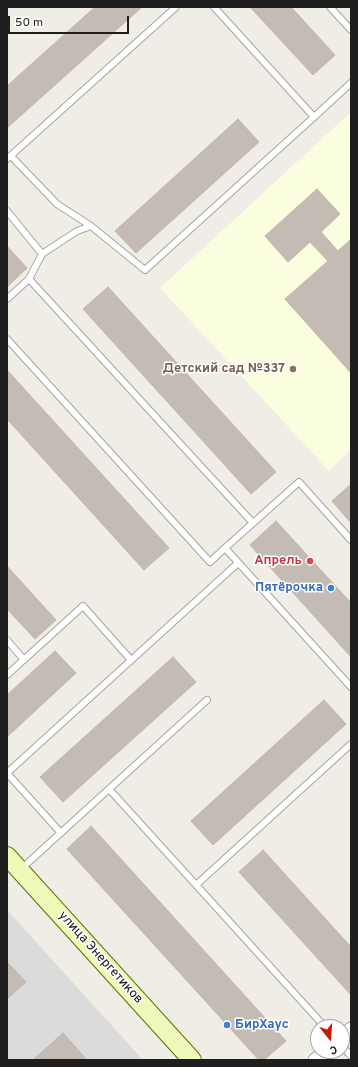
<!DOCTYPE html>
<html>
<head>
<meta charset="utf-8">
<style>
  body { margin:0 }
  #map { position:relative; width:358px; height:1067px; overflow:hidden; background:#efede5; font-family:Overpass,sans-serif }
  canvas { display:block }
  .frame { position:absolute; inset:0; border:8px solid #1e1e1e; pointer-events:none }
  .north { position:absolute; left:310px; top:1019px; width:40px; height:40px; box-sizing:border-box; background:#fff; border:1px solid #a5a5a5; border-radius:50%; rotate:163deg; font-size:11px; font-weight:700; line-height:16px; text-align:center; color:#1e1e1e }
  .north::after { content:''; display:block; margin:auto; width:14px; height:18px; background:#c91b04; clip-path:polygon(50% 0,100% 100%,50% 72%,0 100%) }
  .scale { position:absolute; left:8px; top:16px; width:121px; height:18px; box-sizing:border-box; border:2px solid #1e1e1e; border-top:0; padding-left:5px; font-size:12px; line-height:14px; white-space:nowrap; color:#1e1e1e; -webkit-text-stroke:3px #fff; paint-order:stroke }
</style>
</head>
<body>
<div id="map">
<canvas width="358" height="1067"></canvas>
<div class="frame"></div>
<div class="north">С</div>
<div class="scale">50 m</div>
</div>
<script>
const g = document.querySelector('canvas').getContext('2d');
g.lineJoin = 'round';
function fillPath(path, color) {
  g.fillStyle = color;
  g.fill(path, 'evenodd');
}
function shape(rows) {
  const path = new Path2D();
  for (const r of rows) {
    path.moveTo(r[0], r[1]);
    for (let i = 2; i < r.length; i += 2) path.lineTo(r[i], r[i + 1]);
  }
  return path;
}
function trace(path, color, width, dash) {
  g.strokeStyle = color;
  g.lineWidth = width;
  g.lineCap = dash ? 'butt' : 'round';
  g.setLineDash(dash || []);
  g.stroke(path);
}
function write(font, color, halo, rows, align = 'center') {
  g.font = font + ' Overpass,sans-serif';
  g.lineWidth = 3;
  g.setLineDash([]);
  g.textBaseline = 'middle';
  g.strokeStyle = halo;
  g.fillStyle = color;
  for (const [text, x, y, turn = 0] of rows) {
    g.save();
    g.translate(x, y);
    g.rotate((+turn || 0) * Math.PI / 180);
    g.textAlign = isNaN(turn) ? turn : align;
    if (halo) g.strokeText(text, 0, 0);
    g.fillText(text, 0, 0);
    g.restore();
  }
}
fillPath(shape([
  [7,910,143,1060,7,1060]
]), '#dcdbdb');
fillPath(shape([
  [351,112,351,450,329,471,160,288]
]), '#fbfede');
const building = shape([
  [95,7,142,7,7,128,7,86,95,7],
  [250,7,291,7,335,55,313,75,250,7],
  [238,119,259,142,136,253,115,231,238,119],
  [317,189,340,214,321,232,338,251,351,239,351,373,285,299,328,261,310,242,288,262,265,236,317,189],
  [7,246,27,268,7,287,7,246],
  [108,287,276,472,251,494,83,309,108,287],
  [7,370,169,548,144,570,7,419,7,370],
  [351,484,351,523,332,501,351,484],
  [276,521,351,603,351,657,250,545,276,521],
  [7,566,56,620,35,639,7,609,7,566],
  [55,651,76,673,7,737,7,695,55,651],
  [173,657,196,682,63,802,40,777,173,657],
  [324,700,346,724,213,845,191,821,324,700],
  [91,826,286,1041,264,1060,259,1060,67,849,91,826],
  [263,850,351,947,351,995,239,872,263,850],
  [7,962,26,982,7,999,7,962],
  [63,1033,87,1060,33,1060,63,1033]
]);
fillPath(building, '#c4bcb4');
trace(building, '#c0b5a7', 1);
const lane = shape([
  [330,7,351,30],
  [314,117,351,83],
  [11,156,57,204,91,226],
  [7,159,176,7],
  [7,211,42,254],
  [29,279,253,523],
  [7,299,29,279,42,254,77,231,91,226,145,270,314,117,214,7],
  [7,339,210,562,225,548,351,687],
  [225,548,299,482,351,540],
  [7,640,24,660],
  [7,675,83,606,131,660],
  [7,773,238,563],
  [7,773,61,833],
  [109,789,325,1027],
  [21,869,207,700],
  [196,885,351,744],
  [342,1046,351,1056]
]);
const street = shape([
  [342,1037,351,1029],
  [315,1060,326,1051]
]);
const secondary = shape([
  [7,856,192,1060]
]);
trace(lane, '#a5a5a5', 8);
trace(street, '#a5a5a5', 15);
trace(secondary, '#5b7407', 20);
trace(lane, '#fff', 6);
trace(street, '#fff', 13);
trace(secondary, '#eef8b9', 18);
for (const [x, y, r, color] of [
  [293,369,4,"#8d6e63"],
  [310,561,4,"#e0444e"],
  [331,588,4,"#3f7fe0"],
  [227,1025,4,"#3f7fe0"]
]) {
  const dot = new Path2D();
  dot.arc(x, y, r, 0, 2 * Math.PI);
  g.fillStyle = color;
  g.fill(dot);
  trace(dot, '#fff', 1.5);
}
write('bold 13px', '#785e54', '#fff', [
  ["Детский сад №337",285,369]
], 'right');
write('bold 13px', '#be3a42', '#fff', [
  ["Апрель",302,561]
], 'right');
write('bold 13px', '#366cbe', '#fff', [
  ["Пятёрочка",323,588],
  ["БирХаус",235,1025,"left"]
], 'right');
write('13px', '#1e1e1e', '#fff', [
  ["улица Энергетиков",100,958,48]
]);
</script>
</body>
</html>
